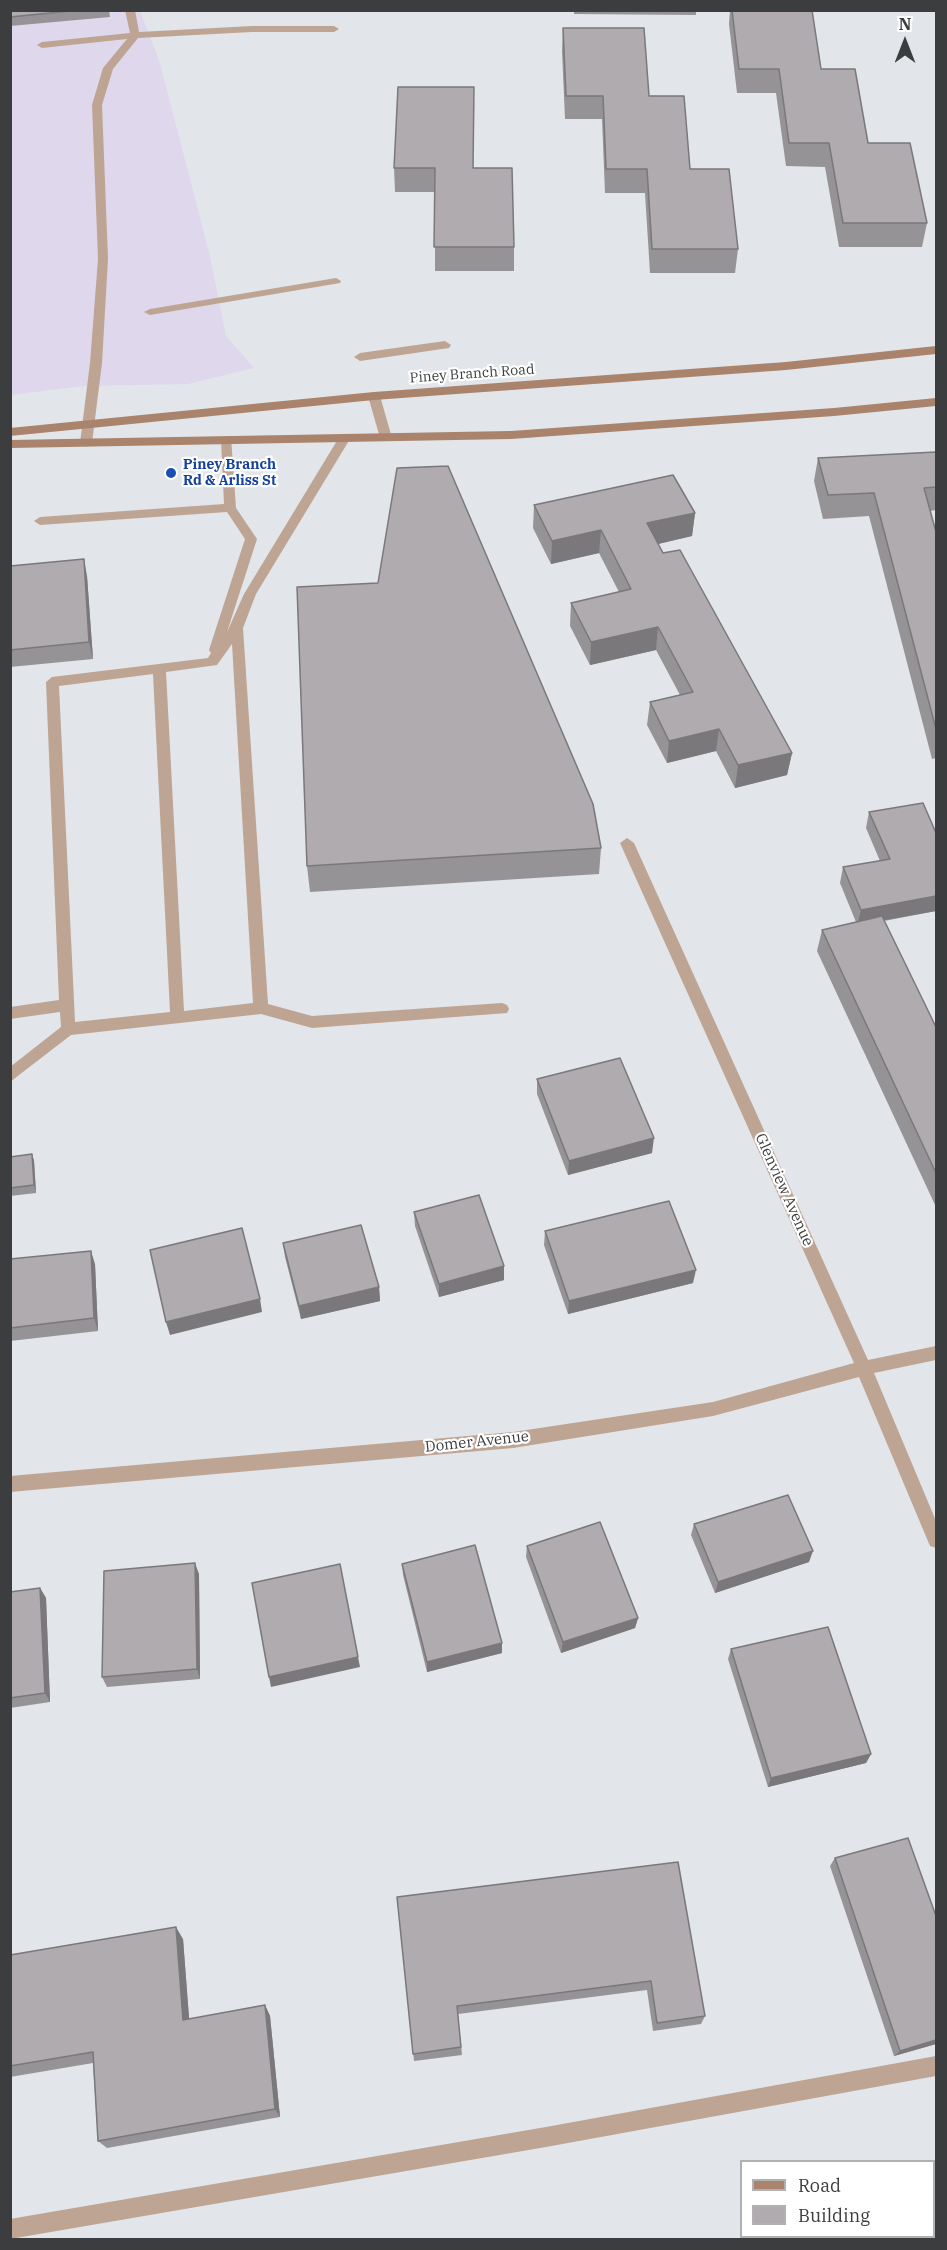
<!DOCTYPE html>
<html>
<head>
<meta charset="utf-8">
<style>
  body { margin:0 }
  #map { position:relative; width:947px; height:2250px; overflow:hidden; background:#e2e5ea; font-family:"IBM Plex Serif",serif }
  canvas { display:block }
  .frame { position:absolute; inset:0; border:12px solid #3c3d3f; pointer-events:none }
  .legend { position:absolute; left:740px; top:2160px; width:195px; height:78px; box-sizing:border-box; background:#fff; border:2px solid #b1b1b2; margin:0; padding:8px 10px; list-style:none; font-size:18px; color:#3c3d3f }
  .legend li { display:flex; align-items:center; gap:12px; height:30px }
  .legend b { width:30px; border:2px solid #b1b1b2 }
  .north { position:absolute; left:875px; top:12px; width:60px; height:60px; -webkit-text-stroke:4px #fff; paint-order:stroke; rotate:0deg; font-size:16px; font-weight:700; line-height:24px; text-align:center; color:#3c3d3f }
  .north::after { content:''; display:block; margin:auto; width:21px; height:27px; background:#3c3d3f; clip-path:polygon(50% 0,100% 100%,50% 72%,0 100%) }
</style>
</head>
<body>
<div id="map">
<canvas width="947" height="2250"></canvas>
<div class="frame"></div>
<ul class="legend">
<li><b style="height:8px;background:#a9836b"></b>Road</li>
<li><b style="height:16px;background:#afabae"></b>Building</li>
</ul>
<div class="north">N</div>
</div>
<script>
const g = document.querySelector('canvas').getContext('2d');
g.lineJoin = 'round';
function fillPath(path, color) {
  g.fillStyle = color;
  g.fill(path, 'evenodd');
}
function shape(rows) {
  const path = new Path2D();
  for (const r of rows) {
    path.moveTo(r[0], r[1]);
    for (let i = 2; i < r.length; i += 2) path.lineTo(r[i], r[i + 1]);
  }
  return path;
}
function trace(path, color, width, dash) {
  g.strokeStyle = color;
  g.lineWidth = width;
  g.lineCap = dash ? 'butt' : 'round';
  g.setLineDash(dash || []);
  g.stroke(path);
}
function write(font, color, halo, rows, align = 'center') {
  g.font = font + ' "IBM Plex Serif",serif';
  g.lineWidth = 4.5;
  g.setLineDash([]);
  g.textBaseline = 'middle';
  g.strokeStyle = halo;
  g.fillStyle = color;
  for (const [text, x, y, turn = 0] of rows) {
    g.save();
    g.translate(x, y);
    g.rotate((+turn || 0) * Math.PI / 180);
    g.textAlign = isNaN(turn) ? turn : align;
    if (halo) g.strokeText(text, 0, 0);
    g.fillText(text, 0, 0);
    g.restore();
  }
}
fillPath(shape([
  [11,11,140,11,159,60,209,252,226,336,254,368,188,384,84,386,11,395]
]), '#dfd7ec');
fillPath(shape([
  [125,10,135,10,139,32,252,26,334,26,339,29,334,32,252,32,138,38,113,69,102,105,108,259,102,363,92,443,86,447,80,443,90,363,98,259,92,105,103,68,127,39,42,48,37,45,42,42,130,33,125,10],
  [336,278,341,281,340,283,150,315,144,312,150,309,336,278],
  [445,341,451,345,449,348,360,361,354,357,360,353,445,341],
  [344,435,350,439,256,594,243,628,268,1004,312,1016,502,1003,507,1005,509,1009,507,1013,312,1028,261,1014,71,1035,10,1082,10,1067,61,1027,60,1012,10,1019,10,1007,59,1000,46,682,52,677,208,658,211,653,209,650,245,539,227,512,40,525,34,521,40,517,224,504,221,440,227,436,231,437,236,508,257,539,227,632,244,594,338,439,344,435],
  [232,644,253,1003,184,1011,166,672,217,665,232,644],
  [153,674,170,1012,75,1022,59,686,153,674],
  [936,2056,936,2076,546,2147,10,2239,10,2219,546,2127,936,2056]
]), '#bea493');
fillPath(shape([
  [627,838,634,843,868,1360,936,1346,936,1360,874,1373,936,1521,936,1548,930,1546,859,1377,713,1416,513,1448,10,1492,10,1476,513,1432,713,1402,854,1363,620,843,627,838]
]), '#bea493');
fillPath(shape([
  [374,392,380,396,392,438,390,441,382,441,380,438,368,396,374,392]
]), '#bea493');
fillPath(shape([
  [936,346,936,354,786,370,374,400,10,436,10,428,374,392,786,362,936,346],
  [936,398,936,406,834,416,511,439,10,448,10,440,511,431,834,408,936,398]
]), '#a9836b');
fillPath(shape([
  [10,10,109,10,110,17,10,26],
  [574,10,696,10,696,15,574,14],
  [730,10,812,10,821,69,868,143,927,223,922,247,839,247,825,167,786,166,776,93,737,93,729,24],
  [563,28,649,96,690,169,738,249,735,273,650,273,645,193,605,193,602,119,565,119,562,51],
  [394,168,473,168,514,247,514,271,435,271,435,192,395,192],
  [936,452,936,510,930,511,936,532,936,758,932,759,869,516,823,519,814,481,818,458],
  [534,505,695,513,692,536,658,544,792,753,787,775,735,788,716,751,667,763,647,725,650,702,680,695,656,650,590,665,570,626,571,603,619,592,599,553,551,564,533,528],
  [10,566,87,576,93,659,10,667],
  [869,812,936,833,936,911,884,921,936,1027,936,1207,817,951,822,930,856,922,840,883,843,867,880,861,866,828],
  [601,848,599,874,310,892,307,866],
  [537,1079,652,1153,568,1175,537,1094],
  [32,1154,34,1161,36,1193,10,1196,10,1157],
  [414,1212,504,1266,504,1280,439,1297,415,1226],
  [545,1231,693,1283,568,1314,544,1245],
  [283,1243,379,1287,380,1301,301,1319,285,1257],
  [10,1259,95,1264,98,1331,10,1341],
  [694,1524,809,1562,715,1593,691,1535],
  [527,1546,638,1618,635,1628,561,1653,526,1557],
  [402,1564,502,1653,427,1672,403,1575],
  [199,1574,200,1679,107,1687,102,1677],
  [40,1588,46,1598,50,1702,10,1708,10,1592],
  [731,1649,871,1754,866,1763,768,1787,728,1659],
  [835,1858,936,2044,894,2056,830,1866],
  [678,1862,705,2016,701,2024,653,2031,647,1990,458,2014,462,2055,414,2061,397,1897],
  [183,1939,189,2019,265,2005,270,2016,280,2117,107,2148,98,2141,93,2063,10,2077,10,1955]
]), '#969396');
fillPath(shape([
  [695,513,692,536,645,547,647,523],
  [601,530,599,553,551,564,552,541],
  [84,559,87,576,93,659,89,642],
  [658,627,656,650,590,665,591,642],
  [719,729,716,751,667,763,669,741],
  [792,753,787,775,735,788,738,765],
  [936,896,936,911,857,925,861,910],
  [654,1138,652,1153,568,1175,569,1161],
  [32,1154,34,1161,36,1193,34,1185],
  [91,1251,95,1264,98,1331,94,1318],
  [504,1266,504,1280,439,1297,439,1284],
  [696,1270,693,1283,568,1314,569,1301],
  [379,1287,380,1301,301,1319,299,1306],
  [260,1299,262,1312,170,1335,166,1322],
  [813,1551,809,1562,715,1593,718,1582],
  [195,1563,199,1574,200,1679,197,1669],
  [40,1588,46,1598,50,1702,45,1693],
  [638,1618,635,1628,561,1653,563,1642],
  [502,1643,502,1653,427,1672,427,1662],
  [358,1657,360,1667,271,1687,269,1677],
  [871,1754,866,1763,768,1787,771,1778],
  [176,1927,183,1939,190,2030,183,2020],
  [265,2005,270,2016,280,2117,275,2109],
  [936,2040,936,2044,894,2056,900,2051]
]), '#7a787a');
const building = shape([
  [10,10,80,10,10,17,10,10],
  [732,10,812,10,821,69,855,69,868,143,910,143,927,223,843,223,829,143,789,143,779,69,739,69,732,10],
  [563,28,644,28,649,96,684,96,690,169,729,169,738,249,652,249,647,169,606,169,603,96,566,96,563,28],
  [398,87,474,87,473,168,512,168,514,247,434,247,435,168,394,168,398,87],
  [936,452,936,487,924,488,936,532,936,729,874,493,828,495,818,458,936,452],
  [448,466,593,804,601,848,307,866,297,587,378,583,397,468,448,466],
  [673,475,695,513,647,523,663,553,680,550,792,753,738,765,719,729,669,741,650,702,693,692,658,627,591,642,571,603,631,589,601,530,552,541,534,505,673,475],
  [84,559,89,642,10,650,10,566,84,559],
  [923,803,936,833,936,896,861,910,843,867,890,859,869,812,923,803],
  [882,916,936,1027,936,1173,822,930,882,916],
  [620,1058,654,1138,569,1161,537,1079,620,1058],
  [32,1154,34,1185,10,1188,10,1157,32,1154],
  [479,1195,504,1266,439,1284,414,1212,479,1195],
  [669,1201,696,1270,569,1301,545,1231,669,1201],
  [361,1225,379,1287,299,1306,283,1243,361,1225],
  [242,1228,260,1299,166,1322,150,1250,242,1228],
  [91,1251,94,1318,10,1328,10,1259,91,1251],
  [788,1495,813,1551,718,1582,694,1524,788,1495],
  [600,1522,638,1618,563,1642,527,1546,600,1522],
  [475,1545,502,1643,427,1662,402,1564,475,1545],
  [195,1563,197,1669,102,1677,104,1571,195,1563],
  [340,1564,358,1657,269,1677,252,1583,340,1564],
  [40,1588,45,1693,10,1698,10,1592,40,1588],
  [828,1627,871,1754,771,1778,731,1649,828,1627],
  [908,1838,936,1916,936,2040,900,2051,835,1858,908,1838],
  [678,1862,705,2016,657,2023,651,1981,457,2006,461,2047,413,2054,397,1897,678,1862],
  [176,1927,183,2020,265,2005,275,2109,98,2141,93,2052,10,2066,10,1955,176,1927]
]);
fillPath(building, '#afabae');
trace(building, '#7a787a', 1.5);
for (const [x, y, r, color] of [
  [171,473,6,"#1a4fb4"]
]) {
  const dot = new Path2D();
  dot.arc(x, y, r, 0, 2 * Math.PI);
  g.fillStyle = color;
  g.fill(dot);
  trace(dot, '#fff', 2);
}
write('14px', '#3c3d3f', '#fff', [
  ["Piney Branch Road",472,374,-4]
]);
write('bold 14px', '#164399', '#fff', [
  ["Piney Branch",183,465],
  ["Rd & Arliss St",183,481]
], 'left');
write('15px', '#3c3d3f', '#fff', [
  ["Glenview Avenue",784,1190,66],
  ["Domer Avenue",477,1442,-6]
]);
</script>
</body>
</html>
